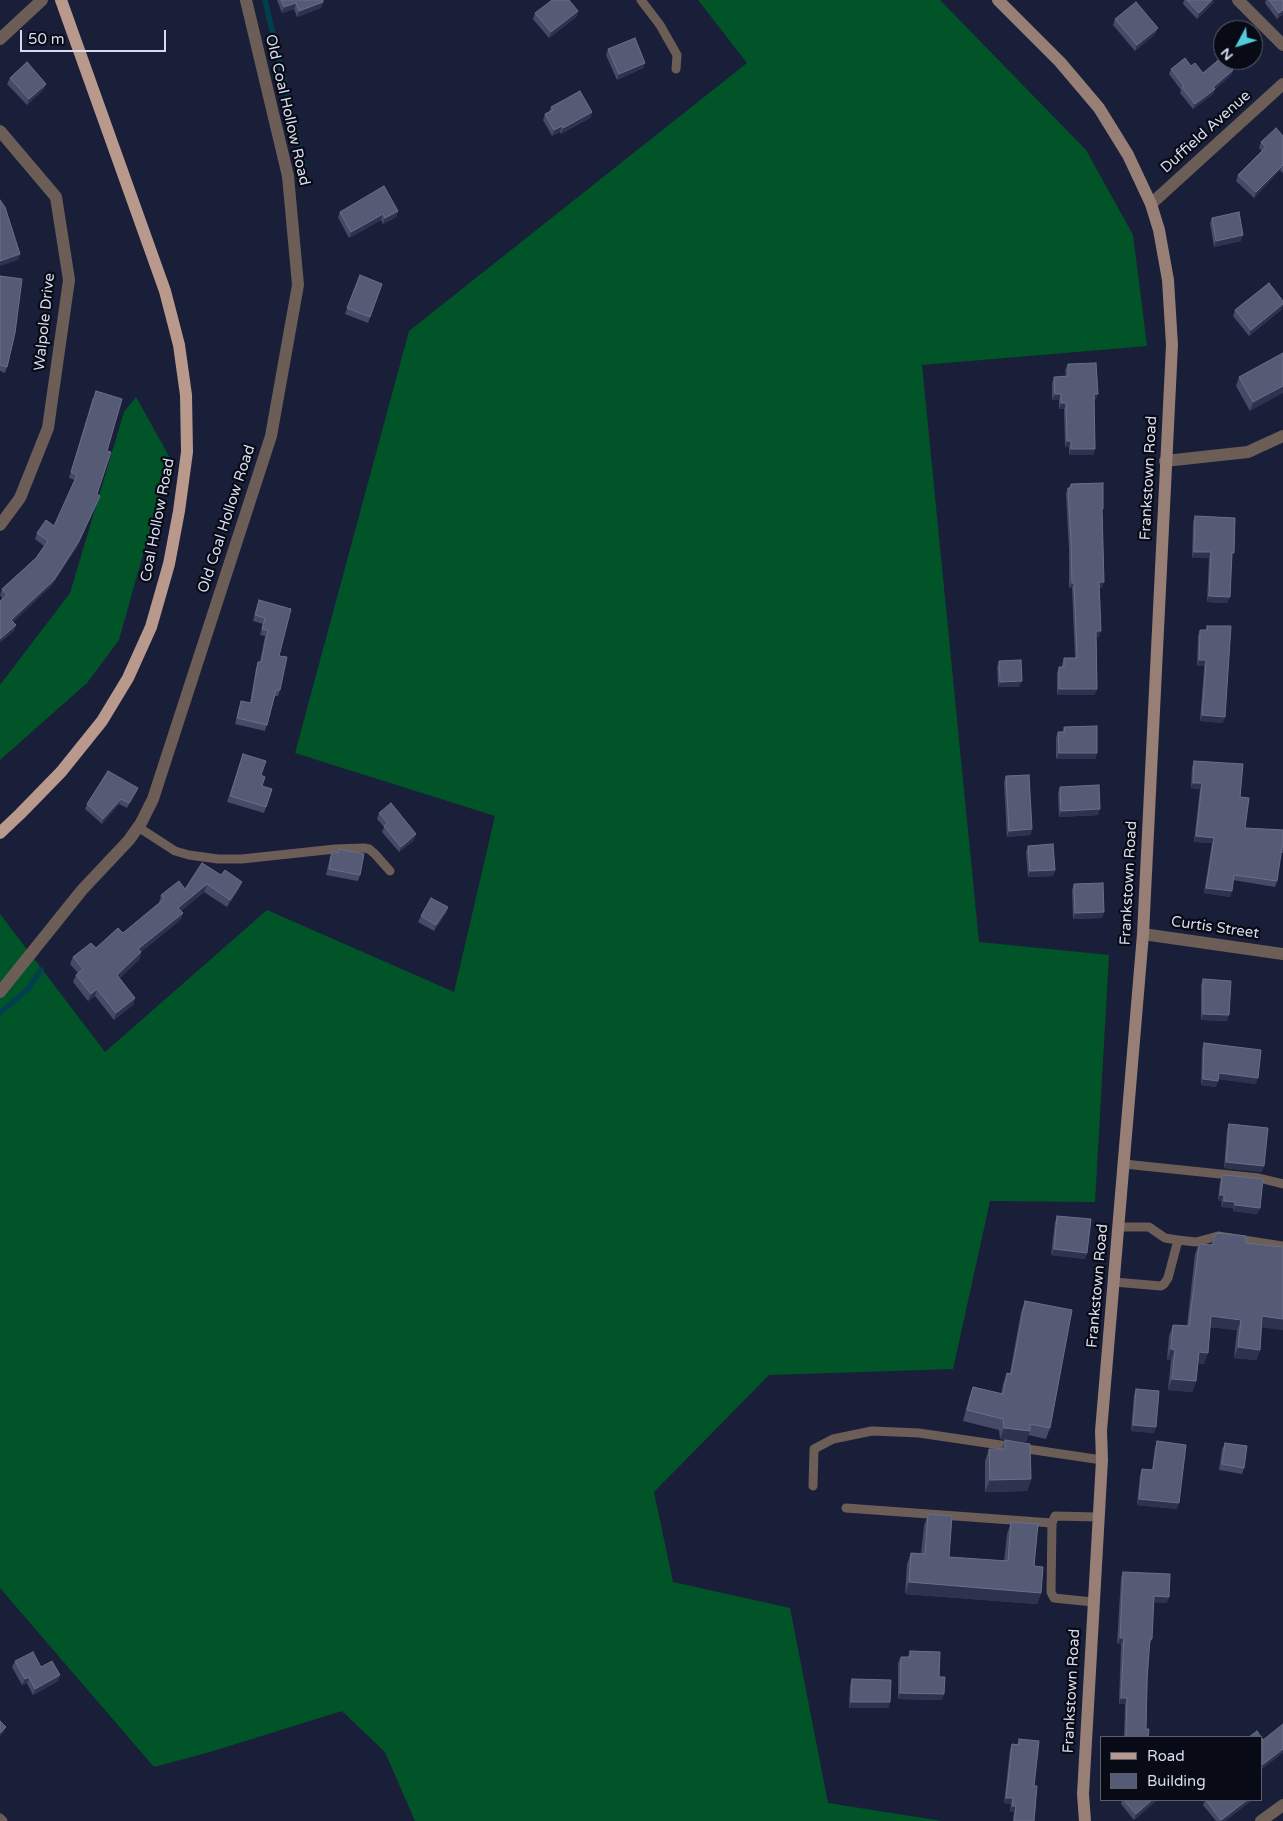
<!DOCTYPE html>
<html>
<head>
<meta charset="utf-8">
<style>
  body { margin:0 }
  #map { position:relative; width:1283px; height:1821px; overflow:hidden; background:#1a1f39; font-family:"Varela Round",sans-serif }
  canvas { display:block }
  .legend { position:absolute; left:1100px; top:1736px; width:162px; height:65px; box-sizing:border-box; background:#080a15; border:1px solid #5b5e6b; margin:0; padding:6px 9px; list-style:none; font-size:15px; color:#d7dced }
  .legend li { display:flex; align-items:center; gap:10px; height:25px }
  .legend b { width:25px; border:1px solid #5b5e6b }
  .north { position:absolute; left:1213px; top:20px; width:50px; height:50px; box-sizing:border-box; background:#080a15; border:1px solid #5b5e6b; border-radius:50%; rotate:230deg; font-size:14px; font-weight:700; line-height:20px; text-align:center; color:#d7dced }
  .north::after { content:''; display:block; margin:auto; width:18px; height:22px; background:#53cadc; clip-path:polygon(50% 0,100% 100%,50% 72%,0 100%) }
  .scale { position:absolute; left:20px; top:30px; width:146px; height:22px; box-sizing:border-box; border:2px solid #d7dced; border-top:0; padding-left:6px; font-size:15px; line-height:18px; white-space:nowrap; color:#d7dced; -webkit-text-stroke:4px #080a15; paint-order:stroke }
</style>
</head>
<body>
<div id="map">
<canvas width="1283" height="1821"></canvas>
<ul class="legend">
<li><b style="height:6px;background:#b8998c"></b>Road</li>
<li><b style="height:14px;background:#555b75"></b>Building</li>
</ul>
<div class="north">N</div>
<div class="scale">50 m</div>
</div>
<script>
const g = document.querySelector('canvas').getContext('2d');
g.lineJoin = 'round';
function fillPath(path, color) {
  g.fillStyle = color;
  g.fill(path, 'evenodd');
}
function shape(rows) {
  const path = new Path2D();
  for (const r of rows) {
    path.moveTo(r[0], r[1]);
    for (let i = 2; i < r.length; i += 2) path.lineTo(r[i], r[i + 1]);
  }
  return path;
}
function trace(path, color, width, dash) {
  g.strokeStyle = color;
  g.lineWidth = width;
  g.lineCap = dash ? 'butt' : 'round';
  g.setLineDash(dash || []);
  g.stroke(path);
}
function write(font, color, halo, rows, align = 'center') {
  g.font = font + ' "Varela Round",sans-serif';
  g.lineWidth = 4.5;
  g.setLineDash([]);
  g.textBaseline = 'middle';
  g.strokeStyle = halo;
  g.fillStyle = color;
  for (const [text, x, y, turn = 0] of rows) {
    g.save();
    g.translate(x, y);
    g.rotate((+turn || 0) * Math.PI / 180);
    g.textAlign = isNaN(turn) ? turn : align;
    if (halo) g.strokeText(text, 0, 0);
    g.fillText(text, 0, 0);
    g.restore();
  }
}
fillPath(shape([
  [698,0,940,0,1086,150,1133,235,1147,346,922,365,979,942,1109,955,1095,1202,990,1201,953,1369,769,1375,654,1492,673,1582,790,1608,828,1803,942,1821,415,1821,385,1752,342,1711,210,1752,154,1767,0,1588,0,914,105,1052,267,910,454,992,495,816,295,753,409,331,747,63],
  [136,397,170,458,119,640,87,683,0,760,0,685,70,593,124,412]
]), '#005428');
trace(shape([
  [265,0,304,166],
  [0,1013,28,989,41,970]
]), '#003f4e', 5.5);
trace(shape([
  [641,0,660,25,677,55,676,69],
  [138,827,175,851,189,855,218,859,242,859,335,849,364,848,369,849,375,854,390,871],
  [1124,1164,1259,1178,1283,1184],
  [1178,1240,1196,1242,1218,1236,1283,1246],
  [1114,1282,1161,1286,1164,1284,1168,1278,1178,1240,1165,1238,1149,1227,1119,1227],
  [813,1486,814,1449,833,1439,872,1431,919,1433,1102,1460],
  [846,1508,1052,1523],
  [1093,1602,1054,1598,1051,1592,1052,1523,1055,1516,1098,1517],
  [0,1818,3,1821]
]), '#6c5d57', 9);
trace(shape([
  [1238,0,1283,45],
  [0,39,42,0],
  [0,131,56,197,69,280,48,428,20,498,0,525],
  [1151,204,1283,84],
  [1165,461,1248,452,1283,436],
  [1143,934,1283,954],
  [0,992,82,890,129,840,141,823,153,799,271,436,298,285,288,176,246,0],
  [1261,1821,1283,1805]
]), '#6c5d57', 12);
trace(shape([
  [998,0,1060,62,1099,108,1128,155,1151,204,1159,230,1168,280,1172,345,1143,934,1101,1431,1102,1460,1083,1794,1085,1821]
]), '#977f75', 12);
trace(shape([
  [0,833,20,814,61,772,102,721,128,678,151,627,169,564,179,511,187,452,186,395,179,345,165,291,61,0]
]), '#b8998c', 12);
fillPath(shape([
  [277,0,323,0,323,2,321,8,297,17,294,9,282,13],
  [1184,0,1214,0,1213,3,1197,19,1183,4],
  [1266,0,1283,0,1283,14,1277,19,1265,3],
  [578,11,576,17,549,38,533,19,535,13],
  [1115,19,1158,28,1155,34,1135,51,1113,25],
  [608,49,645,63,643,68,617,80,606,55],
  [1191,66,1203,73,1233,70,1231,75,1214,90,1213,94,1193,109,1180,93,1181,90,1169,74,1171,69],
  [10,78,46,84,44,89,27,105,7,84],
  [551,107,592,112,590,118,561,134,560,132,552,136,543,120,545,114,549,112],
  [1283,136,1283,173,1280,170,1254,198,1236,181,1238,175,1262,151,1259,148,1261,142],
  [398,211,396,217,383,224,381,220,349,238,338,217,340,212],
  [1212,218,1241,241,1214,247,1210,223],
  [360,275,382,284,368,323,345,314],
  [0,276,7,367,5,373,0,371],
  [1282,309,1249,336,1233,316,1235,310],
  [1283,353,1250,411,1236,386,1239,377],
  [1068,364,1098,394,1095,400,1094,400,1095,449,1093,455,1069,455,1069,447,1065,447,1064,409,1059,409,1059,400,1052,400,1052,383,1054,377,1066,377,1065,370],
  [93,397,107,451,97,494,100,496,77,547,51,586,13,622,14,631,3,599,0,595,2,589,36,558,44,546,35,539,37,533,54,526,75,480,69,478],
  [1071,484,1102,513,1102,588,1099,588,1099,637,1096,637,1097,689,1094,695,1057,695,1057,673,1059,667,1062,667,1062,664,1064,658,1075,658,1072,588,1069,588,1069,549,1066,494,1068,488,1069,488],
  [1195,516,1232,559,1227,603,1207,602,1209,558,1192,558,1193,522],
  [259,600,279,656,280,690,278,696,275,696,265,731,235,724,241,701,250,703,256,668,258,662,260,662,265,636,260,635,263,624,253,621],
  [1207,626,1223,723,1200,721,1204,669,1204,666,1197,666,1198,636,1200,630,1206,630],
  [999,661,1019,687,998,687,997,667],
  [1064,727,1097,753,1095,759,1056,759,1056,738,1058,732,1062,732],
  [243,754,261,775,262,786,272,789,264,813,227,802],
  [1194,761,1240,797,1245,828,1283,830,1283,853,1281,853,1277,881,1275,887,1233,880,1230,897,1204,893,1212,843,1194,842,1200,789,1191,788,1192,767],
  [1006,776,1032,829,1030,835,1007,837,1004,782],
  [1060,787,1098,815,1059,817,1058,793],
  [138,788,136,793,127,808,119,804,102,824,85,809,87,804],
  [379,813,414,840,399,852,382,832,384,827,377,819],
  [1028,846,1055,870,1053,876,1028,877,1026,852],
  [339,849,360,875,358,881,326,875,330,857,332,851,338,852],
  [221,875,239,889,227,907,204,892,181,911,183,913,180,920,141,952,139,960,119,978,135,998,133,1005,114,1020,95,996,88,1001,73,982,76,975,78,973,70,964,73,957,96,948,123,933,159,903,161,895,185,889],
  [1074,884,1104,912,1102,918,1073,919,1072,890],
  [448,907,446,913,434,931,418,922,421,916],
  [1203,979,1227,1021,1201,1020,1201,985],
  [1204,1043,1256,1084,1218,1079,1216,1087,1201,1085,1202,1049],
  [1229,1124,1262,1172,1224,1168,1227,1130],
  [1222,1176,1260,1208,1257,1214,1233,1211,1233,1208,1221,1207,1222,1201,1218,1200,1220,1182],
  [1057,1216,1087,1253,1085,1259,1051,1255,1055,1222],
  [1215,1234,1246,1243,1283,1247,1283,1330,1262,1327,1260,1350,1256,1360,1234,1358,1237,1330,1210,1327,1204,1364,1198,1363,1196,1381,1192,1392,1168,1390,1171,1360,1167,1360,1169,1336,1173,1325,1187,1326,1195,1254,1199,1244,1211,1245],
  [1025,1301,1050,1428,1046,1439,1028,1435,1026,1442,1000,1439,999,1430,963,1421,969,1398,973,1387,1001,1394,1003,1384,1007,1373,1010,1373,1021,1312],
  [1136,1389,1154,1433,1131,1431,1134,1395],
  [1005,1440,1031,1479,1027,1491,985,1492,985,1461,989,1449,1001,1449],
  [1157,1441,1177,1509,1137,1505,1140,1475,1142,1469,1152,1470,1155,1447],
  [1225,1443,1244,1468,1242,1474,1219,1470,1222,1449],
  [928,1514,949,1557,1004,1561,1007,1534,1011,1522,1041,1593,1037,1604,905,1594,907,1564,911,1553,921,1554,924,1526],
  [1123,1572,1167,1603,1153,1602,1152,1639,1149,1645,1146,1729,1148,1737,1124,1737,1125,1704,1119,1704,1121,1644,1117,1644,1121,1578],
  [910,1651,939,1677,942,1700,898,1699,898,1663,901,1657,908,1657],
  [15,1661,41,1667,58,1681,33,1695,27,1683,22,1685,12,1667],
  [852,1679,890,1702,888,1708,849,1708,850,1685],
  [1019,1739,1034,1786,1034,1821,1013,1821,1014,1812,1010,1812,1011,1804,1004,1803,1010,1750,1012,1744,1017,1745],
  [1122,1800,1157,1800,1134,1820,1121,1804],
  [1205,1800,1252,1800,1225,1821,1216,1821,1203,1805]
]), '#454b67');
fillPath(shape([
  [1212,0,1214,0,1213,3,1197,19,1199,13],
  [323,2,321,8,297,17,299,11],
  [296,3,294,9,282,13,284,7],
  [1283,10,1283,14,1277,19,1279,13],
  [578,11,576,17,549,38,551,32],
  [1158,28,1155,34,1135,51,1137,45],
  [645,63,643,68,617,80,619,74],
  [1233,70,1231,75,1214,90,1213,94,1193,109,1195,104],
  [46,84,44,89,27,105,29,99],
  [592,112,590,118,561,134,563,128],
  [562,126,560,132,552,136,554,130],
  [1283,165,1280,170,1254,198,1256,192],
  [398,211,396,217,383,224,385,218],
  [383,214,381,220,349,238,351,232],
  [1243,235,1241,241,1214,247,1216,241],
  [20,254,18,260,0,266,0,261],
  [1283,304,1282,309,1249,336,1251,330],
  [1283,386,1283,393,1250,411,1253,402],
  [1055,394,1061,394,1059,400,1052,400],
  [1094,394,1098,394,1095,400,1092,400],
  [1061,403,1066,403,1064,409,1059,409],
  [1067,441,1071,441,1069,447,1065,447],
  [1071,449,1095,449,1093,455,1069,455],
  [100,496,77,547,51,586,9,626,11,620],
  [1194,552,1211,552,1209,558,1192,558],
  [1099,582,1104,582,1102,588,1097,588],
  [1072,583,1074,583,1072,588,1069,588],
  [1209,596,1230,597,1227,603,1207,602],
  [16,625,14,631,0,643,0,639],
  [1096,631,1101,631,1099,637,1094,637],
  [1199,660,1206,660,1204,666,1197,666],
  [1022,681,1019,687,998,687,1000,682],
  [1059,689,1097,689,1094,695,1057,695],
  [1202,715,1225,717,1223,723,1200,721],
  [1059,753,1097,753,1095,759,1056,759],
  [1193,783,1202,783,1200,789,1191,788],
  [138,788,136,793,127,808,129,803],
  [121,799,119,804,102,824,103,819],
  [1100,809,1098,815,1059,817,1061,811],
  [1032,829,1030,835,1007,837,1009,831],
  [416,834,414,840,399,852,401,847],
  [1196,836,1214,838,1212,843,1194,842],
  [1055,870,1053,876,1028,877,1030,871],
  [242,882,239,889,227,907,230,900],
  [207,884,204,892,176,915,178,908],
  [1206,888,1232,891,1230,897,1204,893],
  [448,907,446,913,434,931,436,925],
  [1104,912,1102,918,1073,919,1075,913],
  [183,913,180,920,136,956,138,949],
  [141,952,139,960,115,983,117,975],
  [97,989,95,996,88,1001,91,994],
  [135,998,133,1005,114,1020,116,1013],
  [1203,1014,1229,1015,1227,1021,1201,1020],
  [1219,1073,1258,1078,1256,1084,1217,1079],
  [1203,1079,1218,1081,1216,1087,1201,1085],
  [1226,1162,1264,1166,1262,1172,1224,1168],
  [1220,1195,1224,1195,1222,1201,1218,1200],
  [1224,1201,1235,1202,1233,1208,1221,1207],
  [1235,1205,1260,1208,1257,1214,1233,1211],
  [1054,1249,1087,1253,1085,1259,1051,1255],
  [1211,1316,1241,1320,1237,1330,1208,1327],
  [1262,1316,1283,1319,1283,1330,1259,1327],
  [1238,1347,1260,1350,1256,1360,1234,1358],
  [1171,1349,1175,1350,1171,1360,1167,1360],
  [1199,1352,1208,1353,1204,1364,1195,1363],
  [1172,1379,1196,1381,1192,1392,1168,1390],
  [1133,1425,1156,1427,1154,1433,1131,1431],
  [1004,1428,1030,1431,1026,1442,1000,1439],
  [1031,1479,1027,1491,985,1492,990,1480],
  [1139,1499,1179,1503,1177,1509,1137,1505],
  [909,1582,1041,1593,1037,1604,905,1594],
  [1154,1596,1169,1597,1167,1603,1152,1602],
  [1120,1638,1124,1638,1121,1644,1117,1644],
  [60,1675,58,1681,33,1695,35,1689],
  [29,1677,27,1683,22,1685,25,1679],
  [900,1693,944,1694,942,1700,898,1699],
  [1121,1698,1127,1698,1125,1704,1119,1704],
  [851,1702,890,1702,888,1708,849,1708],
  [6,1727,4,1732,0,1736,0,1733],
  [1283,1749,1283,1753,1262,1769,1262,1765],
  [1006,1798,1013,1798,1011,1804,1004,1803],
  [1152,1800,1157,1800,1134,1820,1136,1814],
  [1247,1800,1252,1800,1225,1821,1221,1821],
  [1012,1806,1016,1806,1014,1812,1010,1812]
]), '#2d334f');
const building = shape([
  [281,0,323,0,323,2,299,11,296,3,284,7,281,0],
  [552,0,569,0,578,11,551,32,535,13,552,0],
  [1187,0,1212,0,1199,13,1187,0],
  [1269,0,1283,0,1283,10,1279,13,1269,0],
  [1136,2,1158,28,1137,45,1115,19,1136,2],
  [635,38,645,63,619,74,608,49,635,38],
  [1222,57,1223,58,1223,60,1224,60,1233,70,1213,87,1215,89,1195,104,1182,87,1184,86,1171,69,1185,58,1191,66,1195,63,1203,73,1222,57],
  [27,62,46,84,29,99,10,78,27,62],
  [580,91,592,112,563,128,562,126,554,130,545,114,553,110,551,107,580,91],
  [1276,128,1283,136,1283,165,1256,192,1238,175,1266,147,1261,142,1276,128],
  [384,186,398,211,385,218,383,214,351,232,340,212,384,186],
  [0,200,5,207,20,254,0,261,0,200],
  [1239,212,1243,235,1216,241,1212,218,1239,212],
  [360,275,382,284,370,317,347,308,360,275],
  [0,276,22,279,15,333,7,367,0,365,0,276],
  [1269,283,1283,301,1283,304,1251,330,1235,310,1269,283],
  [1283,353,1283,386,1253,402,1239,377,1283,353],
  [1096,363,1098,394,1094,394,1095,449,1071,449,1071,441,1067,441,1066,403,1061,403,1061,394,1055,394,1054,377,1068,376,1068,364,1096,363],
  [96,391,122,399,107,451,111,452,97,494,100,496,79,541,54,580,11,620,16,625,0,639,0,601,7,595,2,589,36,558,48,541,37,533,46,520,54,526,77,475,71,472,96,391],
  [1103,483,1103,509,1102,509,1104,582,1099,582,1101,631,1096,631,1097,689,1059,689,1059,667,1064,667,1064,658,1077,658,1074,583,1072,583,1071,543,1068,488,1071,488,1071,484,1103,483],
  [1195,516,1235,518,1234,553,1232,553,1230,597,1209,596,1211,552,1194,552,1195,516],
  [259,600,291,609,279,656,287,657,280,690,276,690,267,725,237,718,241,701,251,703,258,662,261,662,268,630,262,629,265,618,255,615,259,600],
  [1207,626,1231,626,1225,717,1202,715,1206,663,1206,660,1199,660,1200,630,1207,630,1207,626],
  [1021,660,1022,681,1000,682,999,661,1021,660],
  [1097,726,1097,753,1059,753,1058,732,1065,732,1064,727,1097,726],
  [243,754,266,761,261,775,265,777,262,786,272,789,266,807,230,796,243,754],
  [1194,761,1243,764,1240,797,1249,798,1245,828,1283,830,1283,847,1282,847,1277,881,1234,875,1232,891,1206,888,1214,838,1196,836,1202,783,1193,783,1194,761],
  [108,771,138,788,129,803,121,799,103,819,87,804,108,771],
  [1029,775,1032,829,1009,831,1006,776,1029,775],
  [1099,785,1100,809,1061,811,1060,787,1099,785],
  [391,803,416,834,401,847,384,826,388,823,379,813,391,803],
  [1053,844,1055,870,1030,871,1028,846,1053,844],
  [339,849,364,854,360,875,329,869,332,851,338,853,339,849],
  [202,863,221,875,225,870,242,882,230,900,207,884,178,908,183,913,138,949,141,952,117,975,135,998,116,1013,97,989,91,994,76,975,83,969,73,957,91,943,96,948,118,928,123,933,164,899,161,895,179,881,185,889,202,863],
  [1103,883,1104,912,1075,913,1074,884,1103,883],
  [431,898,448,907,436,925,421,916,431,898],
  [1203,979,1231,981,1229,1015,1203,1014,1203,979],
  [1204,1043,1261,1050,1258,1078,1219,1073,1218,1081,1203,1079,1204,1043],
  [1229,1124,1268,1128,1264,1166,1226,1162,1229,1124],
  [1225,1175,1263,1179,1260,1208,1235,1205,1235,1202,1224,1201,1224,1195,1220,1195,1222,1176,1225,1175],
  [1057,1216,1091,1219,1087,1253,1054,1249,1057,1216],
  [1219,1233,1246,1236,1246,1243,1283,1247,1283,1319,1262,1316,1260,1350,1238,1347,1241,1320,1211,1316,1208,1353,1199,1352,1196,1381,1172,1379,1175,1350,1171,1349,1173,1325,1189,1326,1199,1244,1213,1245,1215,1234,1219,1233],
  [1025,1301,1072,1310,1050,1428,1030,1424,1030,1431,1004,1428,1003,1419,967,1410,973,1387,1003,1394,1007,1373,1011,1374,1025,1301],
  [1136,1389,1159,1391,1156,1427,1133,1425,1136,1389],
  [1005,1440,1030,1444,1031,1479,990,1480,989,1449,1005,1449,1005,1440],
  [1157,1441,1186,1445,1179,1503,1139,1499,1142,1469,1153,1470,1157,1441],
  [1225,1443,1247,1446,1244,1468,1222,1464,1225,1443],
  [928,1514,952,1516,949,1557,1008,1561,1011,1522,1038,1524,1034,1566,1043,1567,1041,1593,909,1582,911,1553,925,1554,928,1514],
  [1123,1572,1170,1574,1169,1597,1154,1596,1152,1639,1150,1639,1147,1679,1146,1729,1149,1729,1148,1737,1126,1737,1127,1698,1121,1698,1124,1638,1120,1638,1123,1572],
  [910,1651,940,1652,939,1677,945,1677,944,1694,900,1693,901,1657,910,1657,910,1651],
  [33,1652,41,1667,52,1661,60,1675,35,1689,29,1677,25,1679,15,1661,33,1652],
  [852,1679,891,1680,890,1702,851,1702,852,1679],
  [0,1721,6,1727,0,1733,0,1721],
  [1283,1724,1283,1749,1262,1765,1262,1738,1263,1740,1283,1724],
  [1257,1731,1261,1737,1249,1737,1257,1731],
  [1019,1739,1039,1741,1034,1786,1037,1786,1034,1821,1014,1821,1016,1806,1012,1806,1013,1798,1006,1798,1012,1744,1019,1745,1019,1739],
  [1124,1800,1152,1800,1136,1814,1124,1800],
  [1206,1800,1247,1800,1221,1820,1206,1800]
]);
fillPath(building, '#555b75');
trace(building, '#696f88', 1);
write('15px', '#d7dced', '#080a15', [
  ["Old Coal Hollow Road",287,110,77],
  ["Duffield Avenue",1206,132,-42],
  ["Walpole Drive",45,322,-84],
  ["Frankstown Road",1149,478,-87],
  ["Old Coal Hollow Road",227,519,-72],
  ["Coal Hollow Road",158,520,-79],
  ["Frankstown Road",1129,883,-87],
  ["Curtis Street",1215,928,8],
  ["Frankstown Road",1098,1286,-85],
  ["Frankstown Road",1072,1691,-87]
]);
</script>
</body>
</html>
